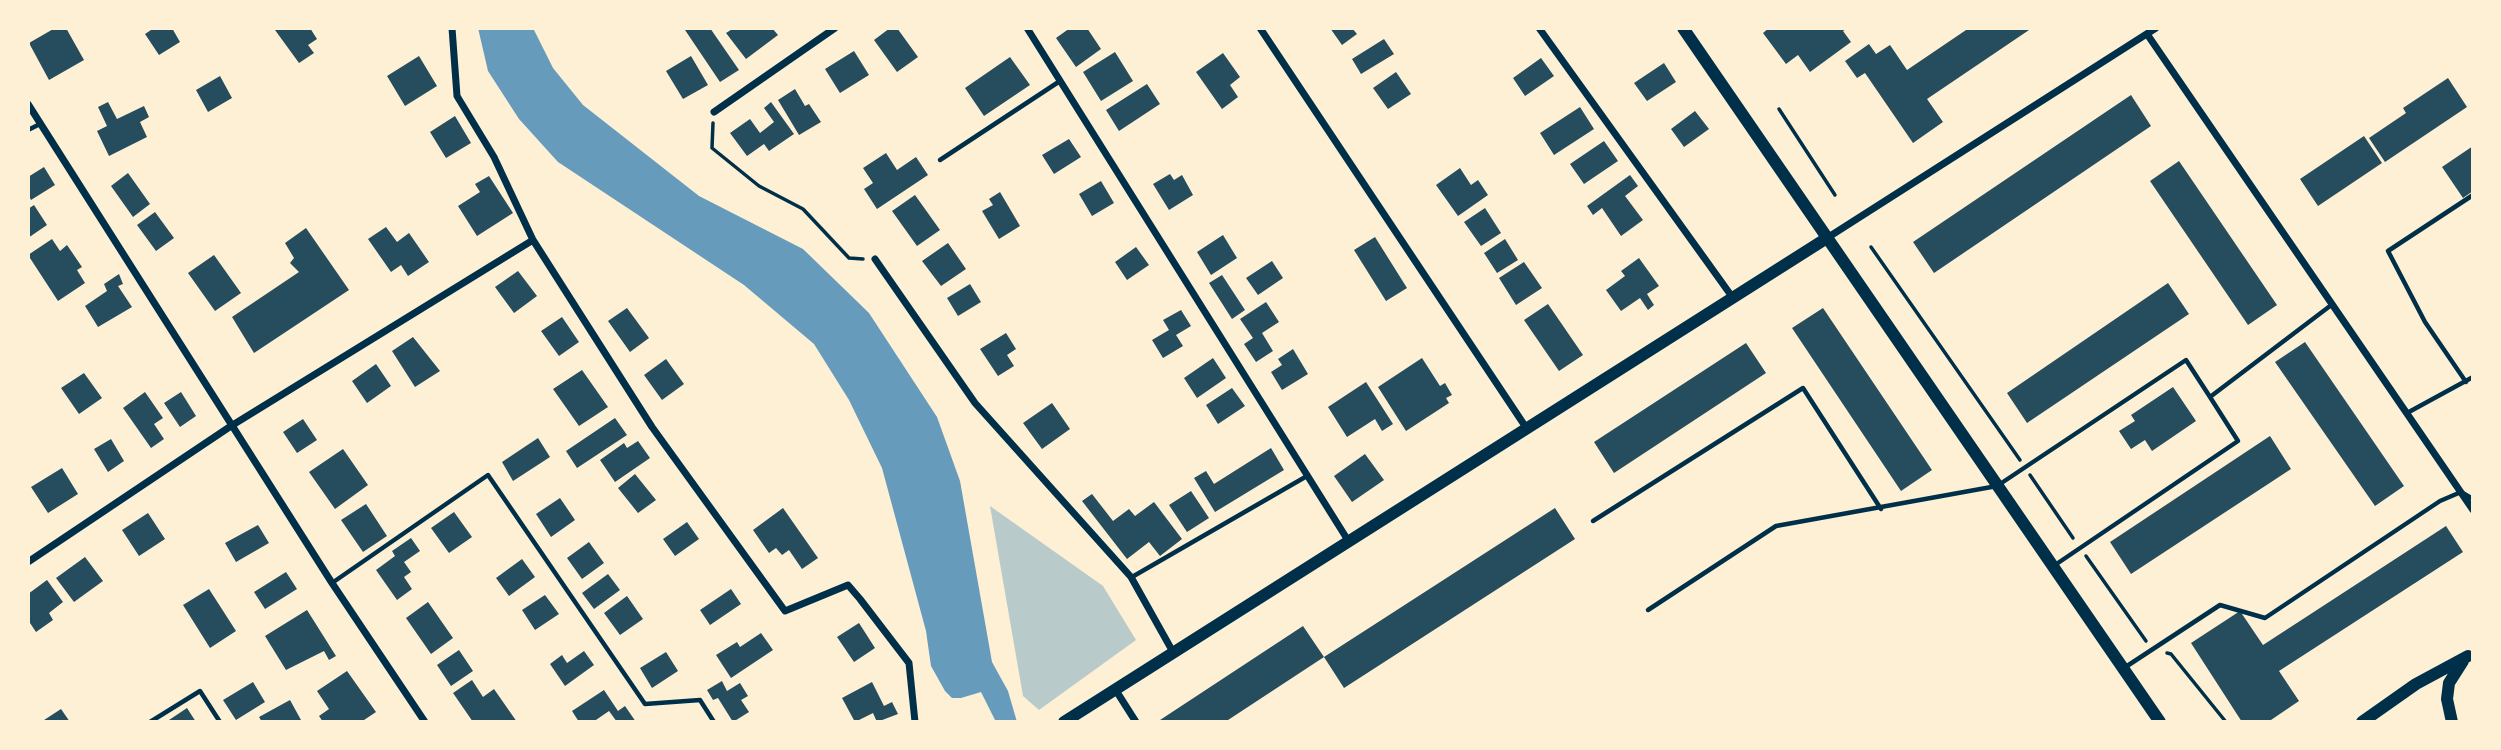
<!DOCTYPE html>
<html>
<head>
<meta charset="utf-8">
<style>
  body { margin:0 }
  #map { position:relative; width:2501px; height:750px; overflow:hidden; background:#fdf0d5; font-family:"Golos Text",sans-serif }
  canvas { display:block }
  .frame { position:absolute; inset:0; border:30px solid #fdf0d5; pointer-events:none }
</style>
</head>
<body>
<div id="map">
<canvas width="2501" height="750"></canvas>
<div class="frame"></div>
</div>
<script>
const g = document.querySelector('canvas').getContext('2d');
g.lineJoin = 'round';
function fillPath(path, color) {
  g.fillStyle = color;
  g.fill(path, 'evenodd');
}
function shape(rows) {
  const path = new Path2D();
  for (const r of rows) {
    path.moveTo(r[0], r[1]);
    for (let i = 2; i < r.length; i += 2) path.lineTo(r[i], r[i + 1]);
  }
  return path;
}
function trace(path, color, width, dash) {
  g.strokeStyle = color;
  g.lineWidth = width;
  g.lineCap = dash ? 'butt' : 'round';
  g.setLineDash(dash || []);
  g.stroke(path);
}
fillPath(shape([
  [990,506,1103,586,1136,640,1039,710,1023,696]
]), '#b9caca');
fillPath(shape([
  [478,28,533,28,553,68,583,105,699,196,803,249,869,313,937,417,960,481,992,662,1008,691,1017,722,996,722,981,692,961,698,952,698,945,691,931,666,926,631,882,468,849,400,814,344,744,285,558,162,519,119,488,71]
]), '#669bbc');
fillPath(shape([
  [55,28,66,28,84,60,49,80,29,43],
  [154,28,172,28,180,42,159,55,145,34],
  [278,28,310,28,317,39,308,45,314,53,299,63,275,30],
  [688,28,710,28,739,70,720,82,685,30],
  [734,28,772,28,778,35,746,59,726,33],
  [890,28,897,28,918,57,897,72,874,40],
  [1070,28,1087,28,1101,49,1076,67,1056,38],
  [1330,28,1352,28,1357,34,1342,45],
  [1769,28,1848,28,1843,31,1851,42,1810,72,1798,55,1786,64,1763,33],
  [1969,28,2032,28,1927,99,1943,122,1913,143,1865,73,1857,78,1845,61,1869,44,1876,54,1890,45,1907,70],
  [1384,39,1394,54,1361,74,1352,59],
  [854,51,869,75,840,93,825,69],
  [1115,52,1133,81,1101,101,1083,72],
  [1223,53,1240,77,1230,85,1238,97,1222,109,1196,72],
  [419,56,437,86,405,106,387,76],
  [691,56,708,85,683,99,666,71],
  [1010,57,1030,85,984,116,965,88],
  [1541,58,1554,76,1525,96,1513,78],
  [1664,63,1676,82,1647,101,1634,83],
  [1396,72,1411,94,1388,109,1373,88],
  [220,76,232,98,208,112,196,90],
  [2448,78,2467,107,2385,162,2369,138,2406,113,2403,108],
  [1147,84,1160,104,1119,131,1106,110],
  [795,89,805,106,809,104,821,122,799,135,778,100],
  [2131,95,2151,126,1934,273,1913,242],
  [108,102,117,119,144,106,149,117,140,122,147,137,109,156,97,131,107,126,98,107],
  [771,102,794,134,769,151,764,144,747,156,730,133,750,119,760,133,774,122,764,108],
  [1580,107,1594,129,1554,155,1540,133],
  [1695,111,1709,129,1684,147,1671,129],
  [455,116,471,143,446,158,430,132],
  [2364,136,2382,163,2318,206,2300,179],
  [1069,139,1081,157,1054,174,1042,155],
  [1604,141,1618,161,1584,184,1570,164],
  [2473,146,2473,191,2463,198,2442,167],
  [886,153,897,170,916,157,928,175,877,209,864,189,873,183,863,168],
  [2179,161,2277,305,2248,325,2150,181],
  [44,167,55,185,31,200,28,194,28,177],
  [1460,168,1471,185,1478,180,1488,195,1458,216,1436,185],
  [128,173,150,204,133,217,111,186],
  [1170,174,1174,180,1182,175,1193,195,1169,210,1153,184],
  [1630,175,1638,186,1625,196,1643,220,1621,236,1602,208,1593,215,1587,206],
  [489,176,513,213,477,236,458,206,480,192,475,184],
  [1101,181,1114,203,1092,216,1079,194],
  [1000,192,1020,226,999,239,982,211,993,205,989,199],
  [915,195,940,230,917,246,892,211],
  [34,205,47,225,28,238,28,209],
  [1485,208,1501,233,1481,246,1464,222],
  [155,212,174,238,156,251,137,225],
  [386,227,397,242,409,233,429,262,408,276,401,265,391,272,368,239],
  [306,228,349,290,254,353,232,317,299,272,290,263,294,258,285,243],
  [1223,235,1237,258,1211,275,1197,252],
  [1375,237,1407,288,1386,301,1354,250],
  [52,239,60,251,67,245,82,267,77,270,85,283,58,301,28,255],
  [1505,239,1518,260,1497,273,1484,253],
  [948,243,966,269,941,286,922,261],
  [1136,247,1149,265,1127,280,1115,262],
  [214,255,241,293,215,311,188,273],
  [1639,258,1659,286,1647,294,1654,305,1648,310,1640,298,1621,311,1606,290,1625,276,1621,271],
  [1272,261,1283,278,1258,295,1246,278],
  [1524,262,1542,288,1516,305,1499,278],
  [518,271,537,296,514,313,495,287],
  [119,274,123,284,118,286,132,307,98,327,85,306,107,291,104,284],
  [1222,275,1245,310,1232,319,1209,283],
  [2168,283,2189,314,2027,423,2007,393],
  [970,284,981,302,958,316,947,298],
  [1266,302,1279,322,1262,333,1273,351,1256,362,1244,344,1253,338,1240,319],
  [1548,304,1583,355,1559,371,1524,320],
  [627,308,649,338,630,352,608,321],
  [1823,308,1932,470,1901,491,1792,328],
  [1181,310,1191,326,1176,335,1183,346,1163,358,1152,340,1169,330,1163,320],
  [562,317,579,342,559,356,541,331],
  [1006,333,1016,349,1007,355,1014,366,998,376,980,349],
  [413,337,440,371,415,387,392,351],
  [2305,342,2404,486,2375,506,2275,362],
  [1746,343,1766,373,1614,473,1594,442],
  [1293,349,1308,374,1282,390,1271,372,1282,365,1278,359],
  [1213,358,1226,378,1197,398,1184,378],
  [1422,358,1440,386,1445,383,1452,395,1446,398,1449,403,1406,431,1378,387],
  [666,359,684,384,662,400,644,375],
  [376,364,391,386,367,403,352,381],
  [582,370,608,407,579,426,553,389],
  [84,373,102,398,79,414,61,388],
  [1366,382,1393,424,1382,431,1375,419,1347,437,1328,407],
  [2173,387,2196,421,2152,451,2145,440,2131,449,2119,431,2135,421,2131,415],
  [1232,388,1245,406,1218,424,1206,405],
  [145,392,163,418,154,424,164,439,151,448,123,408],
  [181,392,196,416,180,427,164,403],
  [1052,403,1070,429,1042,449,1023,423],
  [615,418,627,435,577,468,566,451],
  [303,419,317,440,297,453,283,432],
  [2270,436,2291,469,2131,574,2110,542],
  [538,438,550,457,513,481,502,462],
  [111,439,124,461,108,472,94,449],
  [638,441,650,458,615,482,600,460,624,443,627,448],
  [1271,448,1284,470,1215,512,1194,478,1206,471,1214,484],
  [343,449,368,485,335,509,309,472],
  [1365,454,1384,480,1352,502,1334,476],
  [62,468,78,494,48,513,31,487],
  [635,474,656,500,638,513,618,488],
  [1191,491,1209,518,1187,532,1169,505],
  [1092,494,1113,521,1129,509,1135,516,1154,502,1182,539,1160,556,1149,542,1127,559,1082,501],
  [560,498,575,520,551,537,536,514],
  [366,504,387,536,363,552,341,520],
  [783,508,818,558,802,569,789,550,782,555,776,548,769,553,753,530],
  [1555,508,1575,539,1344,688,1324,657],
  [454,512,472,537,449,553,431,528],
  [148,513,165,539,139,556,122,530],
  [687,522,699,539,675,556,663,539],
  [258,525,269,543,236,562,225,543],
  [2446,526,2463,552,2279,671,2299,701,2268,722,2242,722,2191,643,2240,611,2263,645],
  [411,538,420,551,404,562,411,572,404,577,412,589,397,600,376,570,395,556,392,551],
  [589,542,604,563,582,579,567,558],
  [85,557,103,581,74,602,56,578],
  [522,559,535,577,509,596,496,578],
  [286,572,297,589,265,609,254,592],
  [608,574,620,590,594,609,582,593],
  [47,580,63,602,49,613,53,620,36,632,28,620,28,594],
  [209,589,236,631,210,648,183,605],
  [731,589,741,604,710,625,700,610],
  [545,595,559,614,535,630,522,610],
  [627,596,643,619,620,635,604,613],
  [428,602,453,638,431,654,406,618],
  [307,610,336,656,329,660,324,651,286,670,265,636],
  [859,623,875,648,854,662,837,637],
  [1303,626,1324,657,1225,722,1157,722],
  [761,633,773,650,731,678,716,655,737,642,740,647],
  [459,650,473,671,451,686,437,665],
  [584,651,594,665,565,686,550,664,562,655,567,663],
  [666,652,678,671,652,688,640,668],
  [347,671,376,712,361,722,323,722,319,716,329,709,317,691],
  [472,680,483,697,494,689,517,722,473,722,453,693],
  [722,681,727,691,740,683,748,696,741,700,749,712,733,722,718,698,713,700,707,690],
  [253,682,265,702,236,720,223,700],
  [872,682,884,706,892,702,898,714,877,722,873,713,855,722,842,698],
  [604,690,618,711,625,706,636,722,617,722,609,711,593,722,579,722,572,711],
  [290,700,301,720,262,722,259,717],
  [187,708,196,722,166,722],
  [61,709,70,722,41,722]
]), '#264d5e');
trace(shape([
  [1779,109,1835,195],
  [713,123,712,148,759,186,803,209,849,258,863,259],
  [1871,247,2020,460],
  [2030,475,2073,538],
  [2086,556,2146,641],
  [2167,653,2171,654,2226,722]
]), '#003049', 3.5);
trace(shape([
  [28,130,40,124],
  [940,160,1060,81],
  [2466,382,2425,322,2388,251,2473,195],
  [2407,413,2473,377],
  [1593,521,1803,388,1881,509],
  [2055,565,2238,441,2210,397,2330,306],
  [1132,577,1307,476],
  [332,583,488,475,645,704,700,700,714,722],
  [1648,610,1776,526,1997,486,2186,360,2210,397],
  [2124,668,2220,605,2265,618,2440,501,2461,492,2473,499],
  [150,722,200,691,220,722]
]), '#003049', 4.5);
trace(shape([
  [452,28,457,96,494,157,533,240,652,427,785,611,848,585,860,599,909,663,915,722],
  [1027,28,1349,542],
  [1260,28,1527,429],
  [1539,28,1733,298],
  [2147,34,2473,510],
  [28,104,332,583,425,722],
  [714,112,835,28],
  [1827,238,2156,28],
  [875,259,975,403,1131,577,1173,652],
  [28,562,231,426,533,240],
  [1115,689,1136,722]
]), '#003049', 7);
trace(shape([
  [1683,28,2160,722],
  [1064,722,1827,238],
  [2362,722,2416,684,2468,656],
  [2452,722,2447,699,2449,683,2463,661]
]), '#003049', 12);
</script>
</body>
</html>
